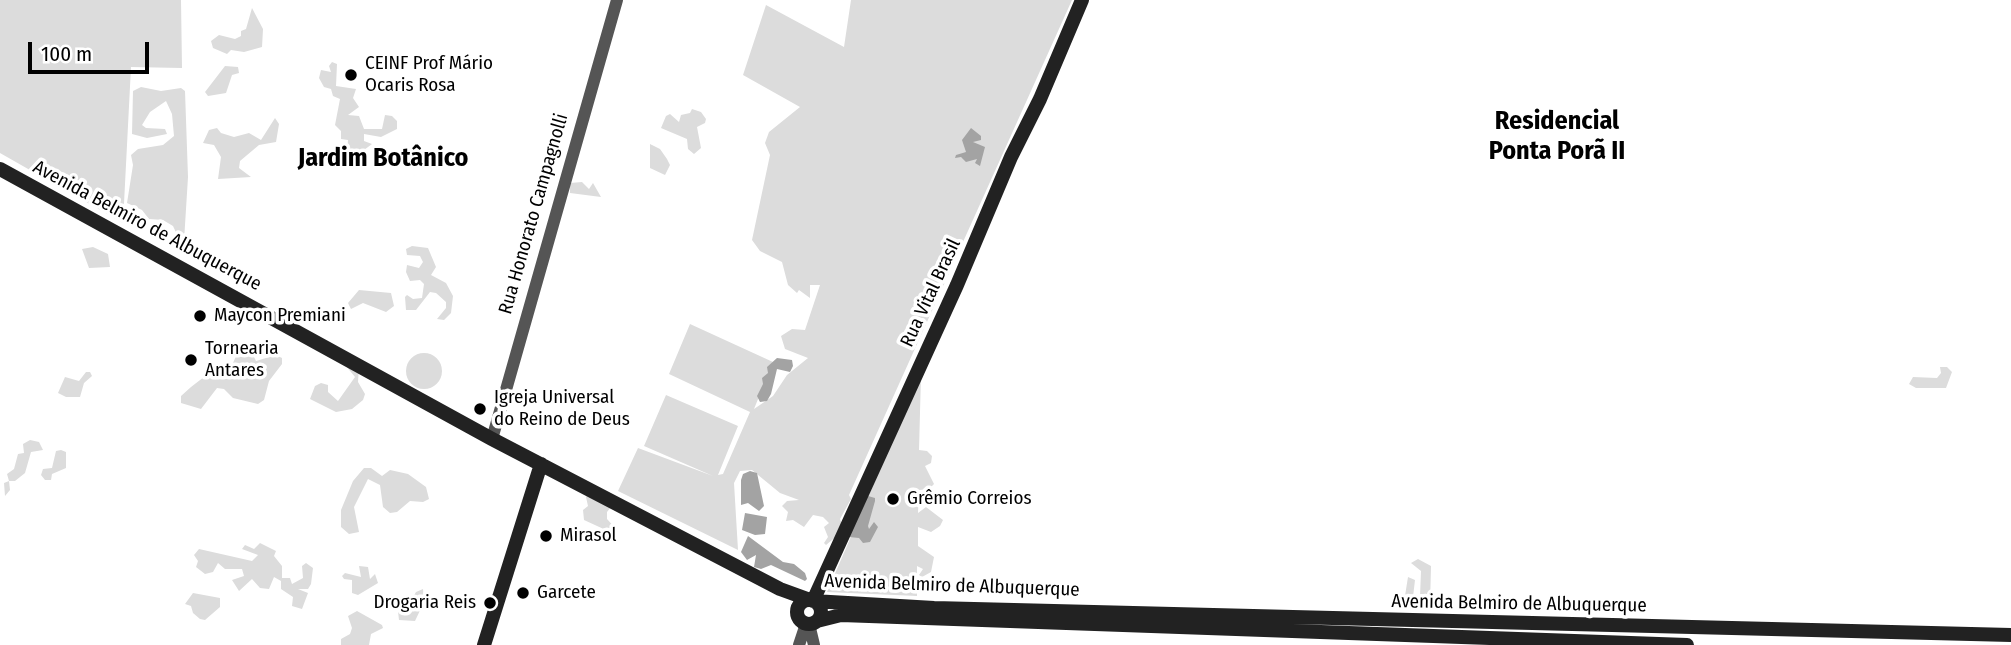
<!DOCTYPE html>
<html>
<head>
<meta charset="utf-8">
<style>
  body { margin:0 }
  #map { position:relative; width:2011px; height:645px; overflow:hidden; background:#fff; font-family:"Fira Sans Condensed",sans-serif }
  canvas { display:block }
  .scale { position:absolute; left:28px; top:42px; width:121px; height:32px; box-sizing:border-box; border:4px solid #000; border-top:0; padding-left:9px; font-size:21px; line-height:24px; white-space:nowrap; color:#000; -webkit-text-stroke:5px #fff; paint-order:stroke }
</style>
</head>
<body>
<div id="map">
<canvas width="2011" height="645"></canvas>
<div class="scale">100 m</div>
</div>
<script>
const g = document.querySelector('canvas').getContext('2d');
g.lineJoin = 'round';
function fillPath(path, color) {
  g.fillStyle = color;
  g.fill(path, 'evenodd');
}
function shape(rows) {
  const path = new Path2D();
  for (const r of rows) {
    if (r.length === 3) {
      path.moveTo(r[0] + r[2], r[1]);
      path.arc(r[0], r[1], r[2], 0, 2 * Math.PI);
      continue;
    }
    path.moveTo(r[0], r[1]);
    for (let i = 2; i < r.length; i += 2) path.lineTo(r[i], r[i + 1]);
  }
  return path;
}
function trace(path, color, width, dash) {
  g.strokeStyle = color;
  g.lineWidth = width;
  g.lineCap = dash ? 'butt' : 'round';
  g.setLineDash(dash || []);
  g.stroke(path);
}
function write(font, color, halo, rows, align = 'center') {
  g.font = font + ' "Fira Sans Condensed",sans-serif';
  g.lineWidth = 7;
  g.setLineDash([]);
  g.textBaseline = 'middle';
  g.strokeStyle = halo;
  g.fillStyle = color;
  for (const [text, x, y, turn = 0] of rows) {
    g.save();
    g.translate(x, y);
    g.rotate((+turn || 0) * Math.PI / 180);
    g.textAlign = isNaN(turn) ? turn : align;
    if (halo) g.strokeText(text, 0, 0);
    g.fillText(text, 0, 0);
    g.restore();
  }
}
fillPath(shape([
  [0,0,181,0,182,68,131,67,123,223,0,153],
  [851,0,1072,0,849,495,851,499,840,519,842,525,838,535,826,545,824,543,828,537,824,527,829,523,823,517,813,515,804,527,793,520,786,521,788,512,782,506,787,501,799,500,780,493,752,470,740,471,734,483,738,550,618,491,638,448,713,476,644,446,666,395,738,426,718,475,723,474,750,412,669,374,690,324,773,362,754,409,773,396,787,375,808,358,785,349,781,336,792,329,805,330,820,285,810,285,810,298,799,290,797,293,788,285,782,262,760,251,752,240,770,155,765,143,769,132,800,107,743,75,766,5,844,47],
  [252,8,263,29,262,47,244,52,231,50,227,54,213,48,211,41,219,35,235,39,241,36,241,31,246,29],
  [332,62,337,64,336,86,356,89,353,98,359,107,348,115,359,116,364,129,382,129,385,115,392,116,397,121,397,129,381,137,364,134,364,141,372,144,364,150,367,164,361,162,357,149,350,155,347,152,348,140,341,139,341,131,335,125,340,99,333,96,331,89,324,87,319,78,321,70,331,72,329,66],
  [225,66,238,67,239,73,232,75,226,93,208,96,205,92],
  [141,87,161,91,181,88,185,91,188,177,184,241,179,239,173,226,163,220,149,219,142,210,127,203,133,165,131,155,138,149,163,145,174,136,172,114,166,101,150,112,142,125,146,128,165,129,167,134,147,138,132,134,133,91],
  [692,109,701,112,706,119,705,123,697,127,701,148,694,154,688,149,687,139,661,128,666,116,670,114,679,122,681,115,690,113],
  [275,118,279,124,276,142,259,145,240,161,239,168,251,177,218,179,221,157,214,145,203,143,209,130,217,128,221,133,234,137,249,133,261,140],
  [650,144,660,149,667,159,670,165,665,175,650,168],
  [582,182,589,189,593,183,601,197,570,193,570,183],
  [412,246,428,248,436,267,431,275,446,283,453,296,451,313,444,320,437,319,446,308,446,302,436,293,430,292,416,310,406,310,405,297,407,295,413,299,422,298,424,284,420,280,410,281,406,272,407,265,419,268,423,262,420,256,407,255,406,249],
  [93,247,108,254,110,267,89,268,82,249],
  [359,290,391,293,394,306,386,312,363,303,351,309,348,303],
  [241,345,248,345,256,361,276,355,282,358,282,364,269,381,264,400,258,404,233,398,224,389,217,388,201,409,181,403,181,396,191,387,213,370,233,363],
  [424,371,18],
  [346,366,359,368,358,382,365,394,363,400,352,409,336,412,310,399,315,386,321,383,328,385,328,392,338,401,355,377],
  [1940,367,1947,367,1952,372,1946,388,1916,388,1909,384,1913,377,1937,378,1941,373],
  [86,372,90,372,92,376,84,383,80,397,66,397,58,393,65,377,79,381],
  [921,375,919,450,927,451,932,456,931,463,925,466,934,484,929,489,919,490,918,513,926,507,943,520,940,526,931,532,918,527,918,546,934,557,931,572,922,577,919,575,923,569,917,566,917,596,827,592],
  [30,440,39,442,43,450,31,452,25,473,15,481,9,481,10,490,5,496,4,483,9,481,7,474,14,469,18,454,24,453,23,444],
  [61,450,66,452,66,468,52,474,51,480,45,480,41,475,43,469,52,468,56,451],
  [364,468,371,468,382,476,390,470,408,474,426,487,429,499,423,502,410,501,397,512,390,513,383,507,380,485,368,479,354,507,359,532,349,534,341,527,341,510,353,481],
  [588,495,611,507,607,512,607,519,617,530,613,539,608,531,584,520,583,510,588,506,586,497],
  [260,543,276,551,274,556,282,566,282,578,290,578,292,584,303,578,302,566,306,563,313,568,311,584,308,589,298,589,308,593,302,609,292,606,293,597,281,589,281,581,274,577,269,589,260,588,252,579,239,591,232,580,244,576,242,569,225,569,218,563,213,572,205,574,196,567,198,561,194,555,199,549,252,561,258,555,242,549,245,545,254,549],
  [1418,559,1431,566,1430,606,1427,609,1404,602,1408,577,1415,580,1413,597,1420,597,1421,571,1411,563],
  [359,566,368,567,370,579,375,574,378,583,358,595,352,593,352,580,344,579,342,576,345,573,361,577],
  [423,589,424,602,415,621,399,620,398,611,407,607,416,592],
  [193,593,220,598,220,607,205,620,200,619,193,613,191,606,185,604],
  [357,611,382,625,383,628,371,634,369,645,341,645,341,639,350,634,352,628,348,616]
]), '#dcdcdc');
fillPath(shape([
  [971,128,981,136,981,140,973,142,985,147,980,166,975,163,977,159,966,162,961,157,955,158,956,155,966,152,962,140],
  [777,358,792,360,793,366,790,372,777,369,771,394,767,401,760,402,757,396,763,384,762,378,768,373,767,367],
  [750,471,757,473,764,506,759,511,748,503,741,505,741,480,743,474],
  [868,496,875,498,875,501,868,526,869,529,874,522,878,527,870,542,863,543,859,538,849,537],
  [745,513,767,517,765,534,755,535,742,530],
  [748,536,783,562,794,564,805,573,807,579,805,581,771,565,761,569,754,567,756,555,747,560,741,552]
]), '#a3a3a3');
trace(shape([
  [492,439,617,0],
  [809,624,814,645],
  [799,645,806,624]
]), '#555', 12);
trace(shape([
  [0,169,492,439,780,589,813,601,934,608,2011,635],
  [809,612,12],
  [813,601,957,285,1011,157,1040,99,1082,0],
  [817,621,841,615,1687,645],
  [484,645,541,464]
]), '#222', 14);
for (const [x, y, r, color] of [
  [351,75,7,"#000"],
  [200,316,7,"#000"],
  [191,360,7,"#000"],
  [480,409,7,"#000"],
  [893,499,7,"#000"],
  [546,536,7,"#000"],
  [523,593,7,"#000"],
  [490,603,7,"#000"]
]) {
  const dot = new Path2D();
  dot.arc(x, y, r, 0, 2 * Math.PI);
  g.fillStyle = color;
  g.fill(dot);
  trace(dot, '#fff', 2.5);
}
write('19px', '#000', '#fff', [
  ["CEINF Prof Mário",365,64],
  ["Ocaris Rosa",365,86],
  ["Maycon Premiani",214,316],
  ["Tornearia",205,349],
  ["Antares",205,371],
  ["Igreja Universal",494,398],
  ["do Reino de Deus",494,420],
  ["Grêmio Correios",907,499],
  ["Mirasol",560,536],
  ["Garcete",537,593],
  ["Drogaria Reis",476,603,"right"]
], 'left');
write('19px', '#000', '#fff', [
  ["Rua Honorato Campagnolli",534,214,-74],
  ["Avenida Belmiro de Albuquerque",147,226,28],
  ["Rua Vital Brasil",931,293,-65],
  ["Avenida Belmiro de Albuquerque",952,586,2],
  ["Avenida Belmiro de Albuquerque",1519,604,1]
]);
write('bold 26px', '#000', '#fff', [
  ["Residencial",1557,122],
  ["Ponta Porã II",1557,152],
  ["Jardim Botânico",383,159]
]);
</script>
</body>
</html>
